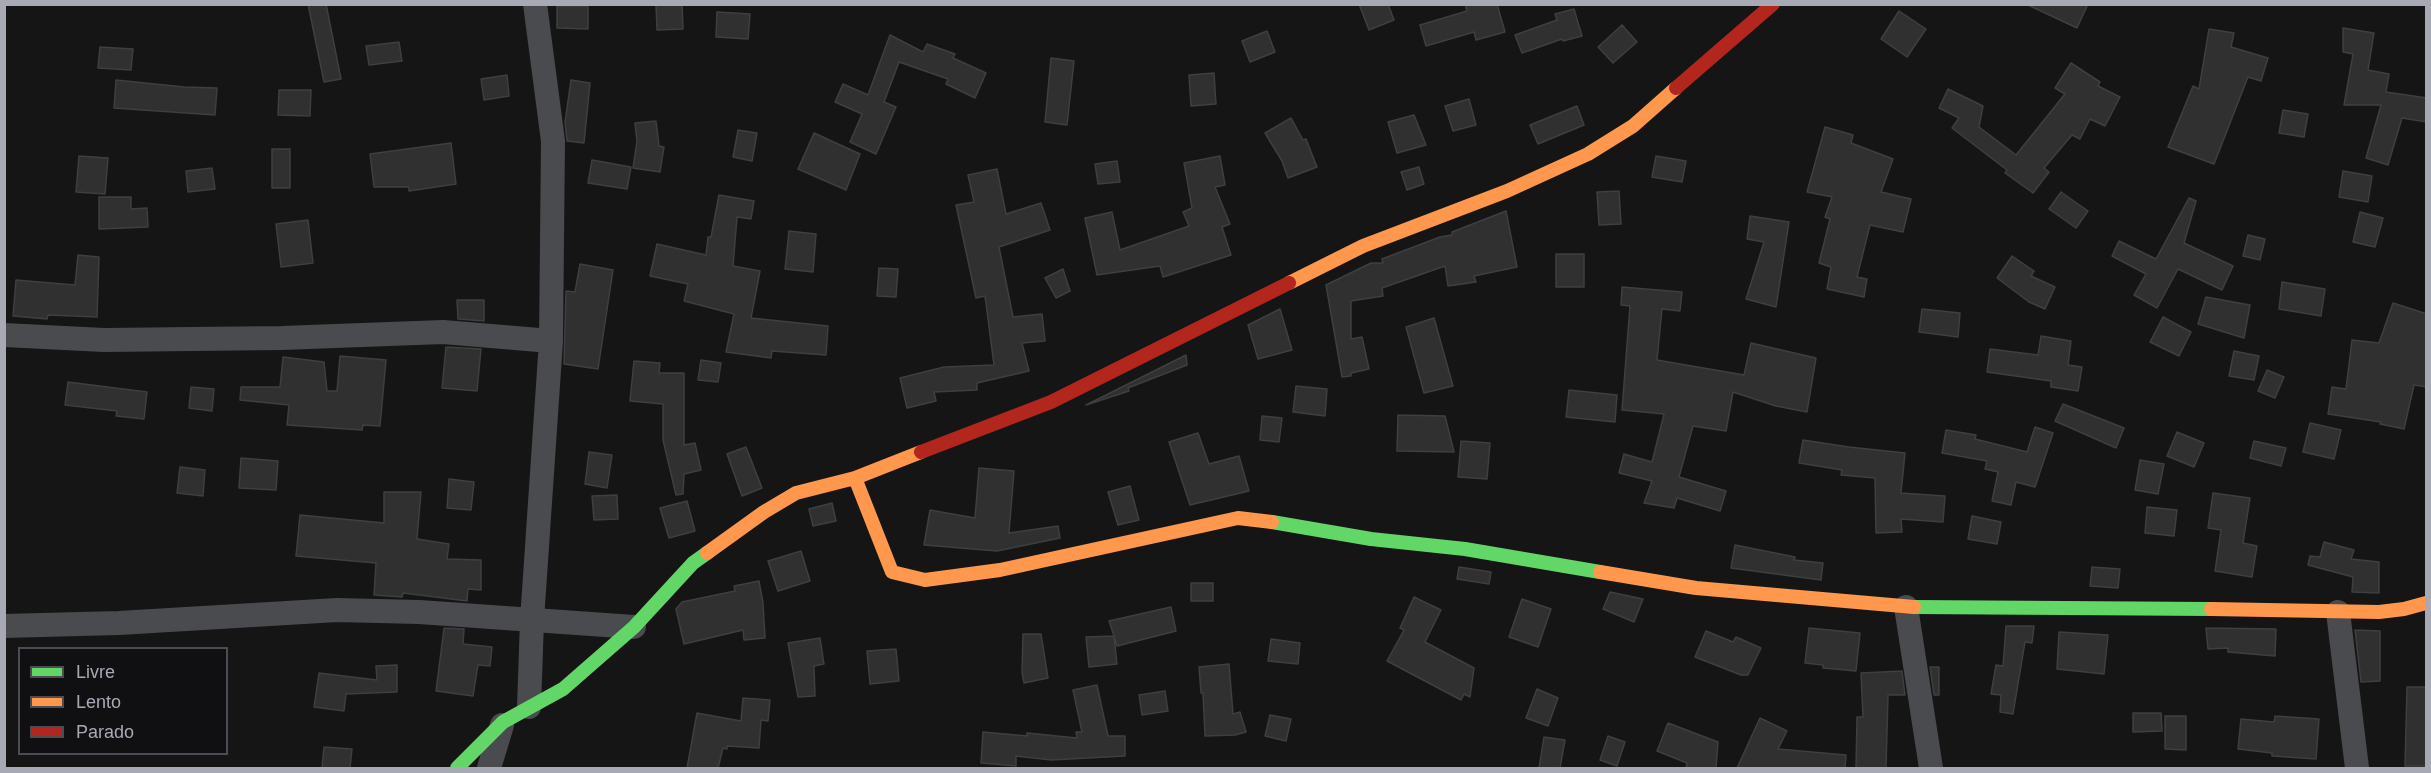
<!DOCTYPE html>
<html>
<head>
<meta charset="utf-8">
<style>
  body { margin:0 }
  #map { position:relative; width:2431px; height:773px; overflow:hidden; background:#151515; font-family:Helvetica,sans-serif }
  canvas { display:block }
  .frame { position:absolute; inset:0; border:6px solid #a7a9b5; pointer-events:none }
  .legend { position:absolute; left:18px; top:647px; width:210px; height:108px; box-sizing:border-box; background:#100f11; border:2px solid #4c4d53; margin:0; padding:8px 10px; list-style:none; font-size:18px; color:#a7a9b5 }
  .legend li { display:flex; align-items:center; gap:12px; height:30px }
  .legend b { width:30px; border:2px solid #4c4d53 }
</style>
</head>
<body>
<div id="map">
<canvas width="2431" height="773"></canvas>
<div class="frame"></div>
<ul class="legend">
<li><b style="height:8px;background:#63d668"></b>Livre</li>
<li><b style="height:8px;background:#ff974d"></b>Lento</li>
<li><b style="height:8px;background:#b3261e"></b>Parado</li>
</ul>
</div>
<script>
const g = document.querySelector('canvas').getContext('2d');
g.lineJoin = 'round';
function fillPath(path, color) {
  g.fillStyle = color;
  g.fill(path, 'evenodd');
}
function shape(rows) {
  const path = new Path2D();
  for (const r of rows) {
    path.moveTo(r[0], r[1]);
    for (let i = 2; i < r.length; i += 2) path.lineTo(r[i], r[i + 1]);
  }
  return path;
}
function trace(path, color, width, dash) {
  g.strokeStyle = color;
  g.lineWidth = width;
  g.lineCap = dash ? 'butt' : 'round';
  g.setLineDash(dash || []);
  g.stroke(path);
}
const building = shape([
  [308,4,326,4,341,79,324,82,308,4],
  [656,4,682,4,683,29,657,30,656,4],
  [1359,4,1388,4,1394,20,1369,30,1359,4],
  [1465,4,1497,4,1505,32,1476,40,1474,32,1426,46,1420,25,1467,11,1465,4],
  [2026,4,2088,4,2077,28,2026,4],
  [557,6,588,6,588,29,557,28,557,6],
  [1574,9,1582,36,1563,41,1562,39,1522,53,1515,35,1557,20,1555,14,1574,9],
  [1899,11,1926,29,1907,57,1881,39,1899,11],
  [717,12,750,14,748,39,716,37,717,12],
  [1622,25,1637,42,1613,63,1598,47,1622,25],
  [2343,28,2374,33,2368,70,2389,74,2386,92,2427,98,2427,122,2402,118,2388,165,2366,158,2381,105,2344,105,2353,54,2343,52,2343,28],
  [2209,29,2234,33,2231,47,2268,58,2261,81,2248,77,2214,164,2168,147,2193,86,2199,89,2209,29],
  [1267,31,1275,52,1250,62,1242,41,1267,31],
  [890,35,923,52,927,44,955,54,953,58,986,73,975,98,946,84,948,79,899,62,884,102,896,107,876,154,850,142,862,114,835,102,843,84,868,95,890,35],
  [399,42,402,61,369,65,366,46,399,42],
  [100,47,133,49,131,70,98,68,100,47],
  [1051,58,1074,61,1067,125,1045,122,1051,58],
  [2071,63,2100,82,2098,86,2120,97,2105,126,2090,119,2080,139,2072,135,2044,168,2049,172,2033,193,2005,173,2007,170,1952,128,1959,118,1939,108,1948,89,1983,106,1979,127,2016,155,2065,94,2055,88,2071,63],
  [1214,73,1216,104,1191,106,1189,75,1214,73],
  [507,75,509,96,484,100,481,79,507,75],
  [116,80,184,87,217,88,215,115,114,108,116,80],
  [571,80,590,83,584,143,567,141,565,122,571,80],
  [279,90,311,90,310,116,278,115,279,90],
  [1469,99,1476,125,1453,131,1445,106,1469,99],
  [1577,106,1584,125,1538,144,1530,125,1577,106],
  [2283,110,2308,114,2304,137,2279,133,2283,110],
  [1414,115,1426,145,1397,153,1388,122,1414,115],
  [1291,118,1303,140,1306,139,1317,167,1288,178,1282,161,1265,133,1291,118],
  [656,121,659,146,664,147,660,172,633,168,637,141,635,123,656,121],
  [1825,127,1853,135,1851,143,1893,159,1881,192,1911,199,1903,232,1870,225,1857,277,1867,279,1864,297,1827,289,1831,267,1819,263,1830,219,1825,217,1832,197,1807,192,1825,127],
  [738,130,757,133,752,161,733,157,738,130],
  [814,133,860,154,846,190,798,169,814,133],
  [451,143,456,184,409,191,409,187,374,187,370,154,451,143],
  [272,149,290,149,290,188,272,188,272,149],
  [79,156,108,158,105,194,76,192,79,156],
  [1220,156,1225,185,1215,187,1230,224,1222,227,1231,255,1163,277,1160,266,1097,275,1085,218,1112,212,1120,250,1189,226,1183,212,1192,208,1184,163,1220,156],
  [1656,156,1686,161,1682,182,1652,177,1656,156],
  [592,160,631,167,627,189,588,183,592,160],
  [1117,161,1120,182,1098,184,1095,164,1117,161],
  [1419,167,1424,184,1407,190,1401,172,1419,167],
  [212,168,215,189,188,192,186,171,212,168],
  [997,169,1006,214,1041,203,1050,230,999,247,1013,317,1042,314,1045,341,1022,343,1029,371,977,383,977,390,934,392,936,401,907,408,900,378,944,367,994,365,985,296,976,298,956,205,974,202,968,175,997,169],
  [2343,171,2372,176,2368,202,2339,197,2343,171],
  [1619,191,1621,224,1599,225,1597,192,1619,191],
  [2061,192,2088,211,2076,228,2049,209,2061,192],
  [719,195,754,201,751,219,737,217,733,266,760,271,751,318,828,326,826,355,772,351,771,358,726,352,734,314,684,301,688,284,650,276,657,244,706,255,708,237,711,237,719,195],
  [99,197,131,197,131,209,147,208,148,227,99,229,99,197],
  [2189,198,2196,201,2184,243,2233,266,2222,290,2178,269,2157,308,2134,295,2146,274,2112,256,2119,241,2156,259,2189,198],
  [1506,211,1517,267,1474,276,1476,282,1448,286,1445,266,1382,288,1383,296,1351,301,1351,339,1362,337,1369,369,1351,373,1351,376,1342,377,1326,285,1371,263,1383,263,1382,259,1440,237,1452,235,1452,232,1506,211],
  [2360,212,2383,218,2375,247,2353,242,2360,212],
  [1750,216,1789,222,1776,307,1746,299,1764,242,1747,239,1750,216],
  [308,220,313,263,281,267,276,224,308,220],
  [789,231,816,234,813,272,785,269,789,231],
  [2248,235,2265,239,2260,260,2243,256,2248,235],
  [1556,254,1584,254,1584,287,1556,287,1556,254],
  [78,255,99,257,97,317,48,315,47,319,13,316,16,280,75,285,78,255],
  [2012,256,2034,271,2031,276,2055,287,2045,309,2029,302,1997,278,2012,256],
  [580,264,613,270,598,369,564,364,566,291,575,292,580,264],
  [879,268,898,269,896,297,877,296,879,268],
  [1063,269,1070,291,1056,298,1045,278,1063,269],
  [2282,282,2325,289,2321,316,2279,309,2282,282],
  [1622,287,1682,292,1680,311,1662,309,1657,360,1744,375,1751,343,1816,358,1807,412,1776,406,1733,392,1726,431,1693,426,1679,477,1726,491,1720,511,1677,498,1674,508,1644,503,1652,481,1619,473,1624,454,1652,462,1664,414,1622,410,1630,306,1621,305,1622,287],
  [2206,297,2250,305,2244,338,2198,324,2206,297],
  [457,300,484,300,484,321,458,319,457,300],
  [2393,303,2427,314,2427,387,2414,385,2404,429,2380,424,2381,422,2328,414,2332,387,2346,389,2352,340,2379,343,2393,303],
  [1280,309,1292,350,1258,359,1248,325,1280,309],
  [1922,309,1960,313,1958,337,1919,332,1922,309],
  [2163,317,2191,332,2179,356,2150,342,2163,317],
  [1434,318,1453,386,1424,393,1406,327,1434,318],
  [2041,336,2071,341,2068,365,2082,367,2078,391,2051,387,2051,381,1987,372,1990,349,2038,355,2041,336],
  [446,347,481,349,477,391,442,388,446,347],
  [2234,351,2259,356,2254,380,2229,376,2234,351],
  [1186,355,1187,365,1128,388,1129,391,1086,405,1186,355],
  [340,356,386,360,380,426,363,425,362,430,287,425,289,405,240,400,241,387,280,387,283,357,324,362,327,391,337,391,340,356],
  [701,360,721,363,718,382,698,380,701,360],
  [634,361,660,363,659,373,684,373,684,445,695,443,701,470,684,474,683,494,676,495,663,440,663,404,630,401,634,361],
  [2267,370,2284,377,2275,398,2258,391,2267,370],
  [68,382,147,392,144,419,116,416,117,411,65,405,68,382],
  [1296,386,1327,389,1325,416,1293,412,1296,386],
  [191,387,214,389,212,411,189,408,191,387],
  [1569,390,1617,395,1615,422,1566,417,1569,390],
  [2063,404,2124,428,2116,448,2055,421,2063,404],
  [1398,415,1445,416,1454,452,1397,451,1398,415],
  [1262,416,1282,418,1279,442,1260,440,1262,416],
  [2310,423,2341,430,2334,459,2303,452,2310,423],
  [2035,427,2053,433,2035,487,2016,482,2011,505,1992,501,1998,472,1985,469,1987,461,1942,453,1946,430,1976,435,1975,439,2027,452,2035,427],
  [2177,432,2204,443,2194,467,2167,456,2177,432],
  [1198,433,1209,464,1239,456,1249,491,1190,505,1169,442,1198,433],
  [1803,440,1849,447,1905,453,1901,493,1945,496,1943,522,1901,519,1902,532,1876,533,1875,478,1841,475,1842,470,1799,463,1803,440],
  [1461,441,1490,443,1487,479,1458,477,1461,441],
  [2254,441,2286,448,2281,466,2250,458,2254,441],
  [746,447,762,488,742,496,727,454,746,447],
  [589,452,612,455,607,488,585,484,589,452],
  [241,458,278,461,276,490,239,488,241,458],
  [2140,460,2164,464,2158,494,2135,490,2140,460],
  [180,467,205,470,203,496,177,493,180,467],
  [979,468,1014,471,1009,533,1058,526,1060,538,997,551,924,545,930,510,975,518,979,468],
  [449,479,474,482,471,510,447,508,449,479],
  [1130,486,1139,520,1118,525,1108,492,1130,486],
  [384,492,421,492,417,539,449,544,447,559,481,560,481,590,468,589,467,601,403,593,402,597,374,595,376,563,296,556,300,515,384,523,384,492],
  [2213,493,2250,498,2243,543,2257,546,2252,577,2215,571,2221,530,2208,528,2213,493],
  [617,495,618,519,594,520,592,496,617,495],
  [687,501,695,531,669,538,660,508,687,501],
  [832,503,836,521,813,526,809,509,832,503],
  [2147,507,2177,510,2174,536,2145,533,2147,507],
  [1972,516,2001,522,1997,544,1968,539,1972,516],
  [2324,542,2354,550,2351,559,2379,562,2379,593,2352,592,2353,577,2308,565,2310,556,2320,557,2324,542],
  [1735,545,1795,557,1794,560,1823,563,1821,580,1731,568,1735,545],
  [801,551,810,581,778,591,768,561,801,551],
  [1459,567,1491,572,1489,584,1457,579,1459,567],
  [2092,567,2120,569,2118,588,2090,586,2092,567],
  [759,581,763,603,765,638,744,640,743,630,684,644,676,609,682,602,735,591,734,586,759,581],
  [1191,583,1213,583,1213,601,1191,601,1191,583],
  [1610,592,1643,599,1634,622,1603,609,1610,592],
  [1414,597,1441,610,1425,642,1474,668,1470,697,1464,694,1461,700,1387,661,1404,630,1400,628,1414,597],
  [1522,599,1551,609,1538,647,1509,637,1522,599],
  [1171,607,1176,631,1117,646,1114,636,1117,664,1089,667,1086,637,1114,636,1109,621,1171,607],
  [2006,626,2034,626,2032,643,2025,642,2013,714,2000,712,2001,695,1991,694,1996,665,2003,666,2006,626],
  [444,628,464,629,463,644,492,647,490,666,478,665,473,696,436,691,444,628],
  [1809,628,1860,633,1856,671,1823,668,1823,665,1805,663,1809,628],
  [2206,628,2276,629,2275,656,2228,652,2228,648,2208,649,2206,628],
  [2355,630,2380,631,2380,681,2361,682,2355,630],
  [1706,631,1733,642,1736,637,1761,648,1748,675,1741,675,1695,657,1706,631],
  [2059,632,2108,635,2104,674,2057,669,2059,632],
  [1023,634,1041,634,1048,678,1024,683,1022,672,1023,634],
  [820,638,824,664,814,666,815,696,798,697,788,643,820,638],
  [1271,639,1300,643,1298,664,1268,661,1271,639],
  [896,649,899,681,870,684,867,651,896,649],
  [1229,664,1233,714,1240,712,1246,732,1235,735,1205,736,1203,693,1201,693,1199,667,1229,664],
  [397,665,397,692,346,694,344,711,314,707,319,673,377,680,376,666,397,665],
  [1930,667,1939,667,1939,695,1934,695,1930,667],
  [1902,671,1905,695,1888,695,1886,768,1856,768,1857,717,1863,717,1861,673,1902,671],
  [1097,685,1108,736,1125,736,1125,756,1051,760,1016,756,1016,766,981,763,983,732,1027,736,1027,733,1077,738,1076,732,1082,732,1073,690,1097,685],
  [2407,687,2427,687,2427,766,2405,766,2407,687],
  [1537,689,1558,698,1548,726,1526,718,1537,689],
  [1165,691,1168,711,1142,715,1139,695,1165,691],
  [743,698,770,700,768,721,761,720,759,748,727,746,727,749,723,748,718,768,687,768,697,713,741,721,743,698],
  [2133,713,2161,713,2162,731,2133,732,2133,713],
  [1270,715,1291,719,1286,741,1265,736,1270,715],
  [2165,716,2186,716,2186,750,2165,749,2165,716],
  [2275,716,2319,719,2316,759,2272,756,2272,753,2238,749,2241,719,2274,722,2275,716],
  [1760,718,1787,731,1778,749,1846,755,1845,768,1737,768,1760,718],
  [1668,723,1718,742,1716,768,1686,768,1687,763,1657,751,1668,723],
  [1608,736,1625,742,1617,766,1600,760,1608,736],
  [1544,737,1565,740,1560,768,1539,768,1544,737],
  [324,747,352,749,350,768,322,768,324,747]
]);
fillPath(building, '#303030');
trace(building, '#3e3f41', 1.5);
trace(shape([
  [4,335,104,340,282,338,443,332,551,341],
  [1906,607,1931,768],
  [2338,612,2357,768],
  [4,626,119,623,337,610,419,612,634,627],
  [529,707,532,620,551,341,553,141,535,4],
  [489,768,502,725]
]), '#4a4b4e', 24);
trace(shape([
  [1272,522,1371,539,1465,549,1600,572],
  [1914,607,2211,609],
  [457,768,503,722,563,689,634,627,693,563,707,553]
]), '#63d668', 14);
trace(shape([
  [1289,283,1363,246,1507,191,1588,154,1633,126,1676,88],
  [855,478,892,572,925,580,1000,570,1238,518,1272,522],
  [707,553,764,512,796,493,855,478,921,452],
  [1600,572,1696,588,1914,607],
  [2211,609,2379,612,2404,609,2426,603]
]), '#ff974d', 14);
trace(shape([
  [1676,88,1773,4],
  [921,452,1051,402,1289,283]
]), '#b3261e', 14);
</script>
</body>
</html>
